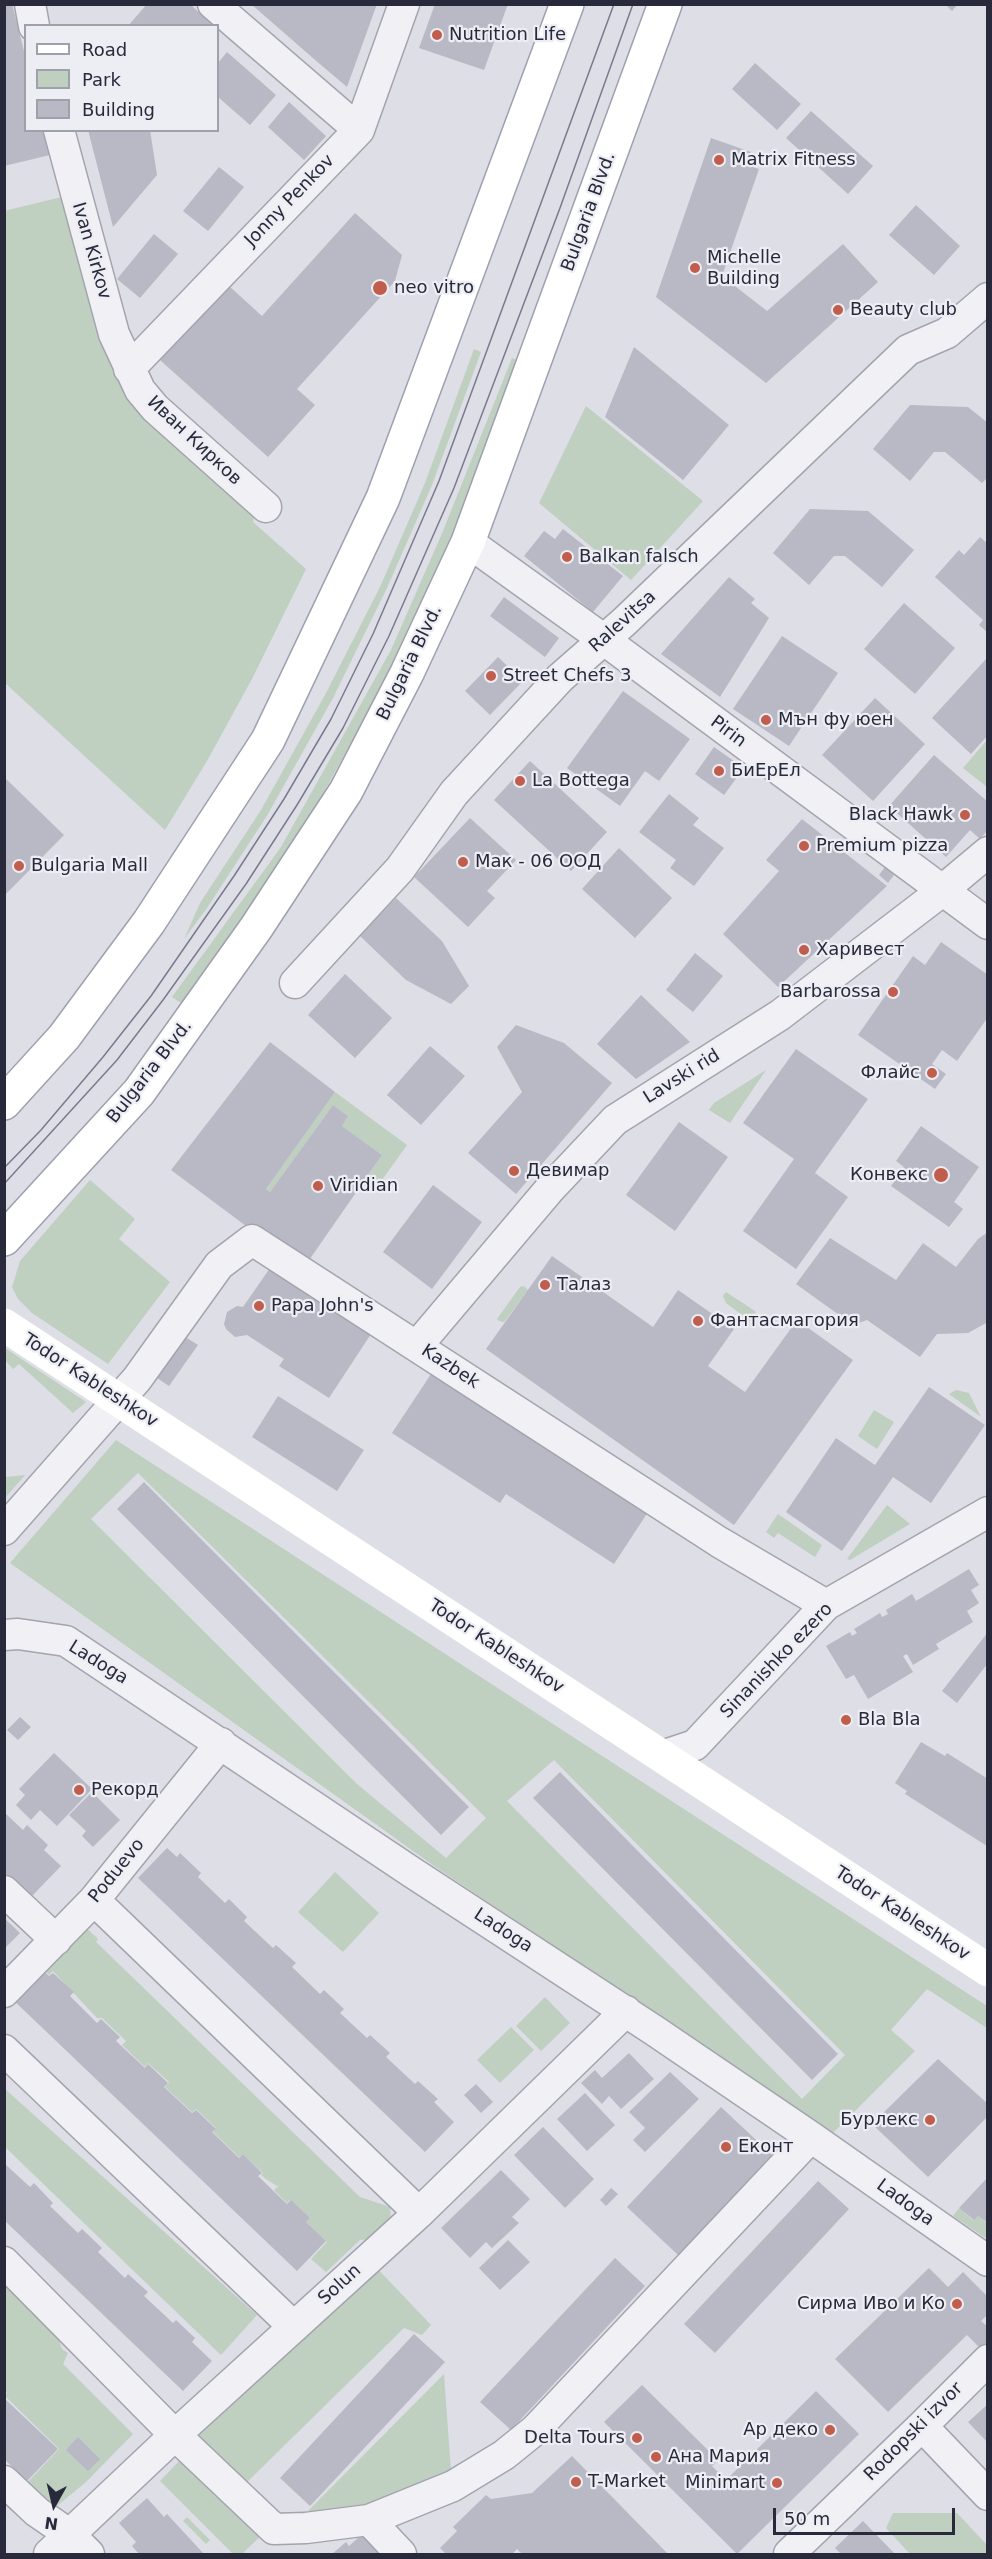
<!DOCTYPE html>
<html>
<head>
<meta charset="utf-8">
<style>
  body { margin:0 }
  #map { position:relative; width:992px; height:2559px; overflow:hidden; background:#dedee6; font-family:"DejaVu Sans",sans-serif }
  canvas { display:block }
  .frame { position:absolute; inset:0; border:6px solid #282a3b; pointer-events:none }
  .legend { position:absolute; left:24px; top:24px; width:195px; height:108px; box-sizing:border-box; background:#edeef4; border:2px solid #9ea0aa; margin:0; padding:8px 10px; list-style:none; font-size:18px; color:#282a3b }
  .legend li { display:flex; align-items:center; gap:12px; height:30px }
  .legend b { width:30px; border:2px solid #9ea0aa }
  .north { position:absolute; left:24px; top:2475px; width:60px; height:60px; -webkit-text-stroke:4px #edeef4; paint-order:stroke; rotate:188deg; font-size:16px; font-weight:700; line-height:24px; text-align:center; color:#282a3b }
  .north::after { content:''; display:block; margin:auto; width:21px; height:27px; background:#282a3b; clip-path:polygon(50% 0,100% 100%,50% 72%,0 100%) }
  .scale { position:absolute; left:773px; top:2508px; width:182px; height:27px; box-sizing:border-box; border:3px solid #282a3b; border-top:0; padding-left:8px; font-size:18px; line-height:21px; white-space:nowrap; color:#282a3b; -webkit-text-stroke:4px #edeef4; paint-order:stroke }
</style>
</head>
<body>
<div id="map">
<canvas width="992" height="2559"></canvas>
<div class="frame"></div>
<ul class="legend">
<li><b style="height:8px;background:#fff"></b>Road</li>
<li><b style="height:16px;background:#bfcfc0"></b>Park</li>
<li><b style="height:16px;background:#b8b9c5"></b>Building</li>
</ul>
<div class="north">N</div>
<div class="scale">50 m</div>
</div>
<script>
const g = document.querySelector('canvas').getContext('2d');
g.lineJoin = 'round';
function fillPath(path, color) {
  g.fillStyle = color;
  g.fill(path, 'evenodd');
}
function shape(rows) {
  const path = new Path2D();
  for (const r of rows) {
    path.moveTo(r[0], r[1]);
    for (let i = 2; i < r.length; i += 2) path.lineTo(r[i], r[i + 1]);
  }
  return path;
}
function trace(path, color, width, dash) {
  g.strokeStyle = color;
  g.lineWidth = width;
  g.lineCap = dash ? 'butt' : 'round';
  g.setLineDash(dash || []);
  g.stroke(path);
}
function write(font, color, halo, rows, align = 'center') {
  g.font = font + ' "DejaVu Sans",sans-serif';
  g.lineWidth = 4.5;
  g.setLineDash([]);
  g.textBaseline = 'middle';
  g.strokeStyle = halo;
  g.fillStyle = color;
  for (const [text, x, y, turn = 0] of rows) {
    g.save();
    g.translate(x, y);
    g.rotate((+turn || 0) * Math.PI / 180);
    g.textAlign = isNaN(turn) ? turn : align;
    if (halo) g.strokeText(text, 0, 0);
    g.fillText(text, 0, 0);
    g.restore();
  }
}
fillPath(shape([
  [70,195,112,356,257,507,253,522,306,569,253,677,207,761,165,830,5,683,4,211],
  [474,349,481,352,432,485,387,588,333,698,268,814,207,908,184,939,200,903,261,810,325,695,380,587,425,483],
  [512,358,519,361,453,537,400,655,291,851,184,1005,172,997,281,847,391,650,443,531],
  [586,406,703,501,631,580,539,503],
  [987,740,987,787,963,768],
  [766,1070,730,1123,709,1110,714,1103],
  [335,1092,407,1145,374,1191,363,1183,382,1155,342,1126,348,1116,333,1105,270,1192,266,1189],
  [90,1180,135,1219,119,1239,170,1282,108,1364,32,1313,18,1299,12,1287,20,1261],
  [524,1286,528,1290,504,1322,499,1321,497,1319,520,1287],
  [726,1292,755,1311,756,1317,750,1321,726,1303,723,1296],
  [5,1348,86,1402,73,1413,19,1364,13,1369,5,1360],
  [956,1390,969,1393,981,1417,949,1394],
  [874,1410,894,1422,877,1449,858,1436],
  [116,1440,987,2006,987,2028,927,1989,891,2030,915,2051,833,2133,437,1868,10,1563],
  [138,1473,486,1818,446,1858,357,1784,91,1519],
  [554,1760,845,2055,802,2099,507,1801],
  [25,1475,5,1498,5,1477],
  [887,1505,910,1524,850,1560,847,1559],
  [778,1514,822,1545,815,1557,778,1533,774,1538,766,1532],
  [335,1872,379,1913,343,1952,298,1912],
  [77,1919,98,1939,96,1942,360,2197,390,2207,391,2221,374,2239,360,2240,326,2272,311,2259,327,2242,306,2222,310,2218,290,2200,287,2203,274,2190,280,2185,277,2186,266,2179,261,2175,263,2173,243,2154,239,2157,213,2132,216,2128,196,2109,192,2112,165,2087,169,2082,148,2063,145,2067,122,2045,126,2041,102,2018,97,2018,53,1971,49,1975,40,1966],
  [545,1997,570,2023,541,2051,516,2026],
  [511,2027,534,2050,500,2083,477,2060],
  [5,2089,257,2315,221,2355,5,2147],
  [959,2208,973,2220,978,2216,987,2223,987,2239,953,2216],
  [4,2263,55,2328,62,2349,68,2353,63,2364,133,2434,86,2482,51,2511,22,2488,59,2449,5,2396,7,2393,4,2390],
  [373,2264,431,2325,422,2335,404,2328,241,2488,186,2433],
  [444,2374,452,2485,379,2515,303,2516],
  [180,2460,270,2527,242,2554,233,2554,160,2481],
  [893,2513,957,2513,987,2545,987,2554,910,2554,886,2528],
  [187,2517,210,2540,206,2544,183,2521]
]), '#bfcfc0');
fillPath(shape([
  [4,4,12,4,26,59,26,130,44,130,50,155,4,166],
  [147,4,190,4,213,26,128,26],
  [251,4,377,4,347,87,314,59],
  [435,4,508,4,484,70,419,48],
  [945,4,958,4,952,11],
  [227,52,276,95,250,125,218,97,218,63],
  [755,63,801,104,777,130,732,89],
  [289,102,326,136,304,160,268,127],
  [811,111,873,166,848,194,786,138],
  [88,130,150,130,157,175,113,227],
  [711,138,751,152,747,165,759,169,722,276,767,311,843,244,878,282,766,383,656,297],
  [219,167,244,187,208,231,183,211],
  [916,205,960,246,934,275,889,235],
  [355,213,402,255,395,281,297,389,315,405,268,457,160,360,228,285,262,316],
  [154,234,178,254,140,298,117,279],
  [634,347,729,425,683,480,605,417],
  [910,405,968,407,988,423,988,477,982,483,945,452,934,452,910,481,873,449],
  [810,509,868,511,914,550,882,587,845,556,834,556,809,585,773,553],
  [563,529,623,576,593,612,524,556,544,531,555,539],
  [980,537,988,544,988,633,979,625,983,620,935,577,959,550,964,555],
  [729,577,755,599,751,603,769,618,720,697,661,654],
  [504,597,559,638,545,657,490,616],
  [904,603,955,648,915,694,864,649],
  [782,636,838,673,789,746,733,709],
  [498,657,523,681,490,715,465,691],
  [986,659,988,660,988,735,971,754,932,718],
  [623,691,690,739,659,781,645,771,620,806,567,768],
  [875,698,925,744,873,801,822,755],
  [714,747,744,768,724,795,695,774],
  [934,755,988,802,988,830,980,839,970,830,946,857,889,806],
  [530,761,607,832,571,871,494,800],
  [4,777,64,835,4,896],
  [669,794,699,818,693,825,724,848,694,886,670,868,676,860,639,832],
  [470,818,516,860,487,891,495,898,468,927,414,877],
  [802,819,887,886,778,987,723,934,779,871,766,860],
  [619,848,672,898,635,938,582,889],
  [885,867,894,875,888,883,879,875],
  [396,898,442,941,469,986,451,1004,406,980,360,936],
  [941,942,988,975,988,1017,957,1061,942,1050,932,1064,946,1074,935,1089,858,1035,913,956,925,965],
  [695,953,723,976,693,1012,666,990],
  [345,974,392,1018,355,1058,308,1015],
  [641,995,690,1042,636,1079,597,1044],
  [516,1025,564,1043,612,1083,516,1194,468,1153,522,1092,497,1047],
  [270,1042,335,1092,266,1189,270,1192,333,1105,348,1116,342,1126,382,1155,305,1266,242,1223,171,1170],
  [430,1046,465,1076,421,1125,387,1095],
  [796,1049,868,1099,815,1173,848,1197,796,1269,743,1231,794,1159,743,1123],
  [679,1122,728,1157,675,1231,626,1195],
  [921,1126,979,1167,954,1202,963,1209,949,1227,891,1186,904,1167,896,1161],
  [433,1185,482,1222,432,1289,383,1252],
  [988,1232,988,1322,968,1333,937,1334,920,1357,867,1320,853,1325,796,1284,830,1238,896,1280,923,1243,956,1267,978,1239],
  [552,1256,653,1327,678,1290,734,1329,708,1366,745,1392,797,1320,853,1360,734,1525,486,1349],
  [270,1268,371,1334,329,1398,279,1366,284,1359,247,1335,235,1337,226,1329,224,1324,227,1312,237,1306,243,1307],
  [179,1333,198,1345,169,1386,151,1374],
  [433,1371,648,1512,614,1564,506,1494,500,1503,392,1433],
  [929,1387,985,1425,931,1503,893,1477,842,1551,786,1512,836,1438,875,1465],
  [278,1396,364,1450,337,1491,252,1437],
  [144,1482,469,1807,441,1835,117,1509],
  [969,1569,979,1585,971,1590,979,1603,967,1611,973,1622,936,1644,939,1649,913,1665,907,1654,903,1656,913,1672,868,1699,854,1675,846,1679,826,1646,850,1632,852,1636,857,1633,854,1629,880,1613,882,1617,888,1614,886,1610,912,1594,916,1601],
  [988,1632,988,1663,957,1703,942,1691],
  [20,1717,31,1727,18,1740,7,1730],
  [921,1742,945,1756,947,1753,988,1779,987,1846,905,1794,907,1791,895,1783],
  [54,1753,92,1789,57,1826,40,1810,31,1820,16,1805,25,1795,19,1789],
  [560,1772,838,2054,812,2080,533,1798],
  [92,1792,120,1820,93,1847,82,1836,86,1831,69,1815],
  [4,1812,23,1830,27,1825,48,1845,44,1850,61,1866,31,1897,4,1872],
  [167,1848,177,1857,180,1853,201,1873,198,1877,225,1903,229,1899,247,1917,244,1921,273,1948,276,1945,296,1963,292,1967,320,1994,324,1990,344,2009,340,2013,367,2038,370,2035,390,2053,386,2057,415,2084,418,2081,438,2099,434,2102,454,2122,425,2152,138,1878],
  [4,1918,20,1933,4,1949],
  [39,1967,49,1976,53,1973,74,1992,70,1996,97,2023,101,2019,120,2037,116,2041,145,2068,148,2064,168,2083,164,2087,192,2113,196,2110,216,2129,212,2132,239,2158,243,2154,262,2173,258,2176,287,2204,291,2200,310,2218,306,2222,326,2241,297,2271,10,1997],
  [629,2053,654,2079,621,2109,609,2096,602,2104,581,2083,595,2070,602,2078],
  [938,2059,988,2104,988,2116,928,2177,872,2124],
  [670,2072,699,2099,645,2152,633,2140,645,2128,629,2112],
  [476,2084,493,2102,481,2113,464,2095],
  [585,2093,615,2125,587,2151,557,2119],
  [721,2107,772,2155,678,2255,627,2207],
  [543,2127,594,2179,565,2208,514,2155],
  [4,2163,30,2187,34,2183,53,2203,50,2206,78,2233,82,2229,102,2248,98,2252,125,2278,128,2274,148,2292,144,2296,173,2323,176,2320,195,2338,192,2342,212,2361,183,2391,4,2220],
  [501,2170,530,2199,512,2217,519,2223,492,2248,486,2242,470,2258,441,2228],
  [988,2177,988,2223,978,2216,974,2220,959,2208],
  [818,2181,849,2209,715,2353,684,2324],
  [611,2188,618,2194,606,2206,600,2200],
  [508,2240,530,2262,500,2290,479,2268],
  [615,2258,645,2286,511,2430,480,2402],
  [929,2268,948,2287,963,2272,988,2297,988,2314,981,2321,988,2327,988,2344,982,2350,967,2335,888,2412,835,2359],
  [414,2334,445,2362,310,2506,280,2478],
  [642,2385,718,2460,712,2466,726,2480,816,2391,859,2434,737,2554,604,2422],
  [4,2398,58,2449,27,2481,4,2459],
  [988,2404,988,2443,968,2422],
  [78,2437,100,2459,88,2471,66,2450],
  [572,2456,668,2554,522,2554,517,2549,512,2554,446,2554,440,2548,457,2531,453,2527,486,2495,491,2499,532,2493],
  [147,2498,164,2517,167,2514,204,2554,139,2554,132,2546,136,2542,119,2523],
  [863,2521,895,2554,841,2554,835,2548],
  [367,2530,389,2554,332,2554,346,2542,349,2546]
]), '#b8b9c5');
const minor = shape([
  [30,4,34,26],
  [213,4,359,130],
  [59,130,114,334,140,390,155,408,266,507],
  [129,369,359,130,404,4],
  [468,542,603,639,988,924],
  [295,983,400,869,454,793,560,678,624,622,908,350,947,333,988,298],
  [417,1346,549,1190,615,1120,780,1015,933,898,988,852],
  [4,1530,137,1379,219,1265,252,1240,719,1542,826,1605],
  [4,1635,18,1634,66,1641,410,1871,655,2031,811,2137,988,2261],
  [662,1756,695,1745,826,1605,988,1512],
  [4,1891,56,1940],
  [94,1900,419,2213],
  [4,1992,94,1900,221,1743],
  [4,2050,294,2327],
  [4,2262,175,2435,274,2529,306,2528,369,2520,453,2486,504,2455,535,2430,811,2137],
  [922,2426,988,2495],
  [4,2481,37,2512,69,2534,89,2554],
  [369,2520,401,2554],
  [49,2554,175,2435,419,2213,626,2011],
  [789,2554,922,2426,988,2360]
]);
const primary = shape([
  [4,1103,64,1037,149,922,268,740,383,498,567,4],
  [4,1239,139,1092,256,928,346,791,407,673,468,542,665,4]
]);
trace(minor, '#a4a4af', 33);
trace(primary, '#9ea0b0', 36);
trace(minor, '#f0f0f5', 30);
trace(shape([
  [4,1325,988,1970]
]), '#fff', 33);
trace(primary, '#fff', 33);
trace(shape([
  [4,1168,41,1130,103,1057,151,996,234,876,284,799,331,719,373,634,439,481,614,4],
  [4,1184,117,1060,163,1000,246,884,297,805,343,728,389,636,454,488,560,208,633,4]
]), '#797a8e', 1.5);
for (const [x, y, r, color] of [
  [437,35,6,"#c15d4c"],
  [719,160,6,"#c15d4c"],
  [695,268,6,"#c15d4c"],
  [380,288,8,"#c15d4c"],
  [838,310,6,"#c15d4c"],
  [567,557,6,"#c15d4c"],
  [491,676,6,"#c15d4c"],
  [766,720,6,"#c15d4c"],
  [719,771,6,"#c15d4c"],
  [520,781,6,"#c15d4c"],
  [965,815,6,"#c15d4c"],
  [804,846,6,"#c15d4c"],
  [463,862,6,"#c15d4c"],
  [19,866,6,"#c15d4c"],
  [804,950,6,"#c15d4c"],
  [893,992,6,"#c15d4c"],
  [932,1073,6,"#c15d4c"],
  [514,1171,6,"#c15d4c"],
  [941,1175,8,"#c15d4c"],
  [318,1186,6,"#c15d4c"],
  [545,1285,6,"#c15d4c"],
  [259,1306,6,"#c15d4c"],
  [698,1321,6,"#c15d4c"],
  [846,1720,6,"#c15d4c"],
  [79,1790,6,"#c15d4c"],
  [930,2120,6,"#c15d4c"],
  [726,2147,6,"#c15d4c"],
  [957,2304,6,"#c15d4c"],
  [830,2430,6,"#c15d4c"],
  [637,2438,6,"#c15d4c"],
  [656,2457,6,"#c15d4c"],
  [576,2482,6,"#c15d4c"],
  [777,2483,6,"#c15d4c"]
]) {
  const dot = new Path2D();
  dot.arc(x, y, r, 0, 2 * Math.PI);
  g.fillStyle = color;
  g.fill(dot);
  trace(dot, '#edeef4', 2);
}
write('18px', '#282a3b', '#edeef4', [
  ["Nutrition Life",449,35],
  ["Matrix Fitness",731,160],
  ["Michelle",707,258],
  ["Building",707,279],
  ["neo vitro",394,288],
  ["Beauty club",850,310],
  ["Balkan falsch",579,557],
  ["Street Chefs 3",503,676],
  ["Мън фу юен",778,720],
  ["БиЕрЕл",731,771],
  ["La Bottega",532,781],
  ["Black Hawk",953,815,"right"],
  ["Premium pizza",816,846],
  ["Мак - 06 ООД",475,862],
  ["Bulgaria Mall",31,866],
  ["Харивест",816,950],
  ["Barbarossa",881,992,"right"],
  ["Флайс",920,1073,"right"],
  ["Девимар",526,1171],
  ["Конвекс",928,1175,"right"],
  ["Viridian",330,1186],
  ["Талаз",557,1285],
  ["Papa John's",271,1306],
  ["Фантасмагория",710,1321],
  ["Bla Bla",858,1720],
  ["Рекорд",91,1790],
  ["Бурлекс",918,2120,"right"],
  ["Еконт",738,2147],
  ["Сирма Иво и Ко",945,2304,"right"],
  ["Ар деко",818,2430,"right"],
  ["Delta Tours",625,2438,"right"],
  ["Ана Мария",668,2457],
  ["T-Market",588,2482],
  ["Minimart",765,2483,"right"]
], 'left');
write('18px', '#282a3b', '#edeef4', [
  ["Jonny Penkov",290,201,-46],
  ["Bulgaria Blvd.",589,212,-70],
  ["Ivan Kirkov",91,251,74],
  ["Иван Кирков",194,441,43],
  ["Ralevitsa",623,622,-42],
  ["Bulgaria Blvd.",410,663,-64],
  ["Pirin",728,732,37],
  ["Bulgaria Blvd.",150,1072,-52],
  ["Lavski rid",682,1077,-32],
  ["Kazbek",450,1367,33],
  ["Todor Kableshkov",90,1381,33],
  ["Todor Kableshkov",496,1647,33],
  ["Sinanishko ezero",777,1661,-46],
  ["Ladoga",98,1663,32],
  ["Poduevo",117,1871,-51],
  ["Todor Kableshkov",902,1914,33],
  ["Ladoga",503,1931,33],
  ["Ladoga",905,2203,36],
  ["Solun",340,2285,-42],
  ["Rodopski izvor",914,2432,-45]
]);
</script>
</body>
</html>
